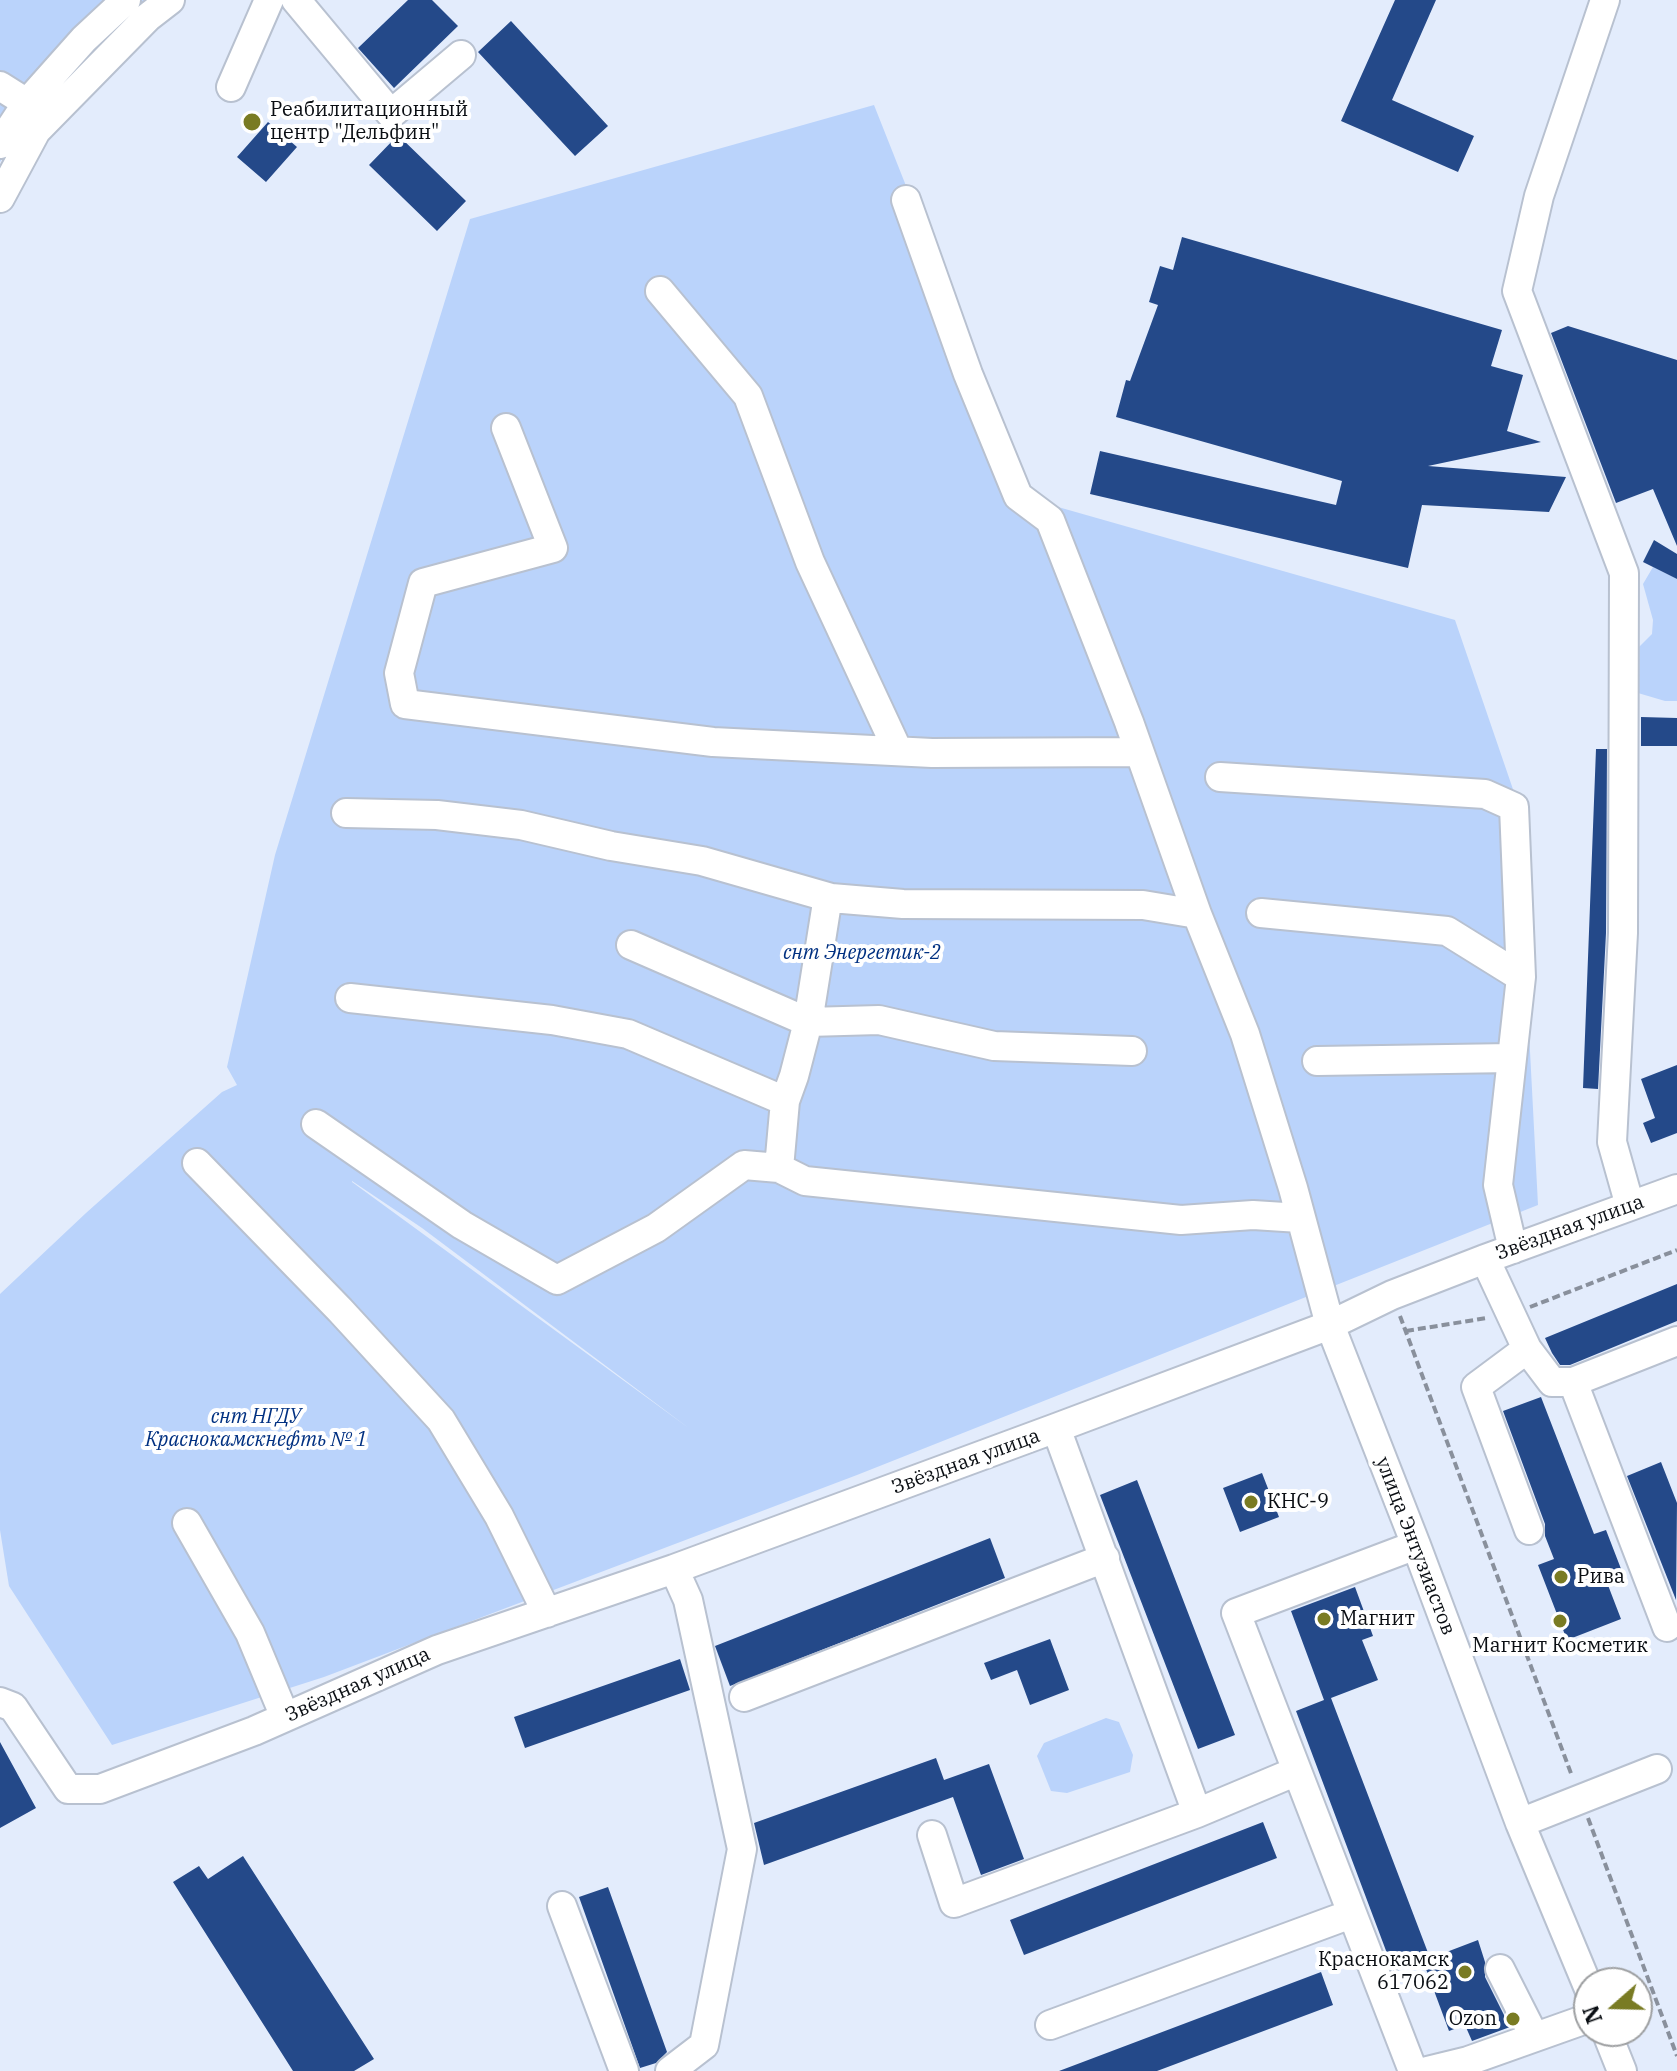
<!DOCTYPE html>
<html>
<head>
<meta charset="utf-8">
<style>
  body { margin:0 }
  #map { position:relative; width:1677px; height:2071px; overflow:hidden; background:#e3ecfc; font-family:"IBM Plex Serif",serif }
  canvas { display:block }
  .north { position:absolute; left:1573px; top:1967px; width:80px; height:80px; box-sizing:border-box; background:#fff; border:2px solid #9d9fa1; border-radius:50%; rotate:250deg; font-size:22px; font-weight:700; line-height:32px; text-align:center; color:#0a0e13 }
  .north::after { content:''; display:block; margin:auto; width:28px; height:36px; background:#797b23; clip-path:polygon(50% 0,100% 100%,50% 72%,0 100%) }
</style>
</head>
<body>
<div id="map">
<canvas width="1677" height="2071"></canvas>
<div class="north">N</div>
</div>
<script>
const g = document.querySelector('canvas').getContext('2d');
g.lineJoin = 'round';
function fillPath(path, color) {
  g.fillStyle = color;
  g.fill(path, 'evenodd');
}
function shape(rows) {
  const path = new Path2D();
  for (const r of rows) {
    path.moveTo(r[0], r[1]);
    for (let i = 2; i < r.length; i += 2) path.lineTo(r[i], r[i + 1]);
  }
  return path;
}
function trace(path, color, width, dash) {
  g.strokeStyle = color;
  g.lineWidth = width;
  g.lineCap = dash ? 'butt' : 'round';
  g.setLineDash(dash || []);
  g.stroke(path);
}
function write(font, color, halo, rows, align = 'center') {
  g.font = font + ' "IBM Plex Serif",serif';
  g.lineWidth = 8;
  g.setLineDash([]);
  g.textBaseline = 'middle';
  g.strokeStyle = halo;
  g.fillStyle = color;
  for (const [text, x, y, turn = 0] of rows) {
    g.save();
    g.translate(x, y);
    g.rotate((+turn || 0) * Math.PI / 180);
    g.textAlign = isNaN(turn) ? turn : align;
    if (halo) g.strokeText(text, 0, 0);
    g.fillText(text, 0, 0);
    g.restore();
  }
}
fillPath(shape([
  [0,0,145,0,36,98,0,162],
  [874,105,1030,499,1455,620,1517,801,1538,1205,857,1475,324,1677,112,1745,9,1586,0,1530,0,1294,86,1213,222,1092,237,1085,227,1067,275,855,470,219],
  [352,1181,422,1228,690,1429,352,1182],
  [1653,567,1677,579,1677,701,1665,701,1638,693,1636,650,1652,634,1653,620,1643,584],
  [1106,1718,1119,1722,1133,1755,1130,1772,1067,1793,1051,1791,1037,1756,1044,1743]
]), '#bad3fb');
fillPath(shape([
  [408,0,432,0,458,26,394,88,358,48],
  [1395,0,1436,0,1392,100,1474,136,1458,172,1341,121],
  [511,21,608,126,575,156,478,52],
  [268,122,297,147,266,182,237,157],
  [398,135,466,201,437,231,369,165],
  [1182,237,1502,330,1491,366,1523,375,1507,431,1541,442,1428,466,1566,477,1549,512,1422,505,1408,568,1090,494,1100,451,1336,505,1342,481,1116,417,1126,380,1130,381,1158,305,1149,302,1160,266,1173,270],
  [1568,326,1677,360,1677,546,1653,489,1616,503,1551,333],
  [1654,540,1677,554,1677,579,1643,562],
  [1641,717,1677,718,1677,746,1641,746],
  [1596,749,1607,749,1606,933,1598,1089,1583,1088],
  [1677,1065,1677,1133,1651,1143,1643,1123,1655,1118,1641,1079],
  [1677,1284,1677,1321,1570,1365,1560,1365,1552,1353,1545,1338],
  [1541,1397,1594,1534,1606,1530,1623,1574,1606,1580,1621,1619,1567,1640,1538,1565,1554,1559,1545,1536,1545,1524,1503,1411],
  [1661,1462,1677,1503,1676,1600,1627,1476],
  [1262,1473,1279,1517,1240,1532,1223,1488],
  [1137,1480,1235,1735,1198,1749,1100,1495],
  [990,1538,1005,1578,730,1686,715,1646],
  [1355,1587,1373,1636,1362,1640,1378,1680,1331,1698,1430,1958,1394,1972,1296,1711,1324,1700,1291,1611],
  [1050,1639,1069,1690,1030,1705,1017,1670,991,1680,984,1663],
  [680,1659,690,1690,525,1748,514,1717],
  [0,1742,36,1808,0,1828],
  [936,1758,944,1780,989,1764,1024,1859,981,1875,953,1797,764,1865,754,1823],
  [1263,1822,1277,1858,1024,1955,1010,1920],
  [243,1856,374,2059,354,2071,293,2071,173,1882,199,1866,208,1879],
  [608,1887,667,2052,656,2063,640,2068,579,1897],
  [1478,1940,1485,1962,1485,1977,1510,2027,1472,2041,1465,2025,1449,2031,1423,1961],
  [1321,1972,1333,2005,1157,2071,1059,2071]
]), '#244989');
const minor = shape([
  [296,0,391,114,461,55],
  [1605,0,1539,196,1517,291,1624,573,1623,933,1612,1142,1630,1206],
  [0,86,27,103],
  [231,87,269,0],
  [0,144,27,103,84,39,126,0],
  [0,198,36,131,148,17,170,0],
  [906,200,968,374,1018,496,1050,520,1129,722,1197,914,1245,1034,1293,1188,1330,1325,1416,1545,1520,1823,1589,1989],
  [660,291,748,396,810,562,898,751],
  [506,428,553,548,423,583,399,673,405,704,713,742,932,753,1139,752],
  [1220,777,1485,794,1514,807,1521,977,1498,1185,1513,1249],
  [346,813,437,815,521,825,611,846,702,861,831,898,826,909,808,1022,794,1076,785,1101,779,1168],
  [831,898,903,904,1143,905,1197,914],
  [1261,913,1447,931,1521,977],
  [631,945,808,1022,879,1020,994,1046,1132,1051],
  [350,998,552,1020,628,1034,785,1101],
  [1317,1061,1512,1058],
  [316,1124,462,1225,557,1280,656,1228,744,1165,779,1168,805,1181,1181,1220,1253,1215,1300,1218],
  [197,1163,340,1310,441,1420,499,1516,547,1613],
  [1485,1259,1527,1349,1552,1382,1573,1382,1677,1341],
  [1527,1349,1476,1387,1529,1530],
  [1573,1382,1667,1627],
  [1056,1428,1197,1813],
  [187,1523,250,1633,285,1717],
  [744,1697,1105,1558],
  [0,1702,13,1707,68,1789,100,1789,254,1731,437,1650,674,1569,1056,1428,1330,1325,1392,1295,1485,1259,1677,1189],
  [1520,1823,1657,1769],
  [932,1835,954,1903,1197,1813,1297,1771],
  [562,1906,624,2071],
  [1500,1969,1534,2036],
  [1050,2025,1351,1914],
  [1606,2031,1622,2071],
  [670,2071,704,2045,742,1849,688,1600,674,1569],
  [1413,2071,1236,1613,1416,1545],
  [1427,2071,1468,2061,1589,2018]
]);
trace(minor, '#b8c1d0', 32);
trace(shape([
  [1530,1307,1677,1250],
  [1400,1316,1572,1776],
  [1406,1331,1487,1318],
  [1588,1818,1677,2056]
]), '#89909c', 4, [8, 4]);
trace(minor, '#fff', 28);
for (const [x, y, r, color] of [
  [252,122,10,"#797b23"],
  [1251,1502,8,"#797b23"],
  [1561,1577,8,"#797b23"],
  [1324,1619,8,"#797b23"],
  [1560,1621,8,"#797b23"],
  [1465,1972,8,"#797b23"],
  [1513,2019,8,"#797b23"]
]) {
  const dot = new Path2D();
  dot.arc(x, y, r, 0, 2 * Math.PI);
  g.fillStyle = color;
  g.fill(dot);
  trace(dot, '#fff', 3);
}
write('20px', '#0a0e13', '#fff', [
  ["Реабилитационный",270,110],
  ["центр \"Дельфин\"",270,133],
  ["КНС-9",1267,1502],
  ["Рива",1577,1577],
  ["Магнит",1340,1619],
  ["Магнит Косметик",1560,1646,"center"],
  ["Краснокамск",1449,1960,"right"],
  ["617062",1449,1983,"right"],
  ["Ozon",1497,2019,"right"]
], 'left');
write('italic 20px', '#003081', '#fff', [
  ["снт Энергетик-2",862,953],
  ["снт НГДУ",256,1417],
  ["Краснокамскнефть № 1",256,1440]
]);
write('20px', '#0a0e13', '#fff', [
  ["Звёздная улица",1570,1228,-20],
  ["Звёздная улица",966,1462,-20],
  ["улица Энтузиастов",1415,1546,69],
  ["Звёздная улица",358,1685,-24]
]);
</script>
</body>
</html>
